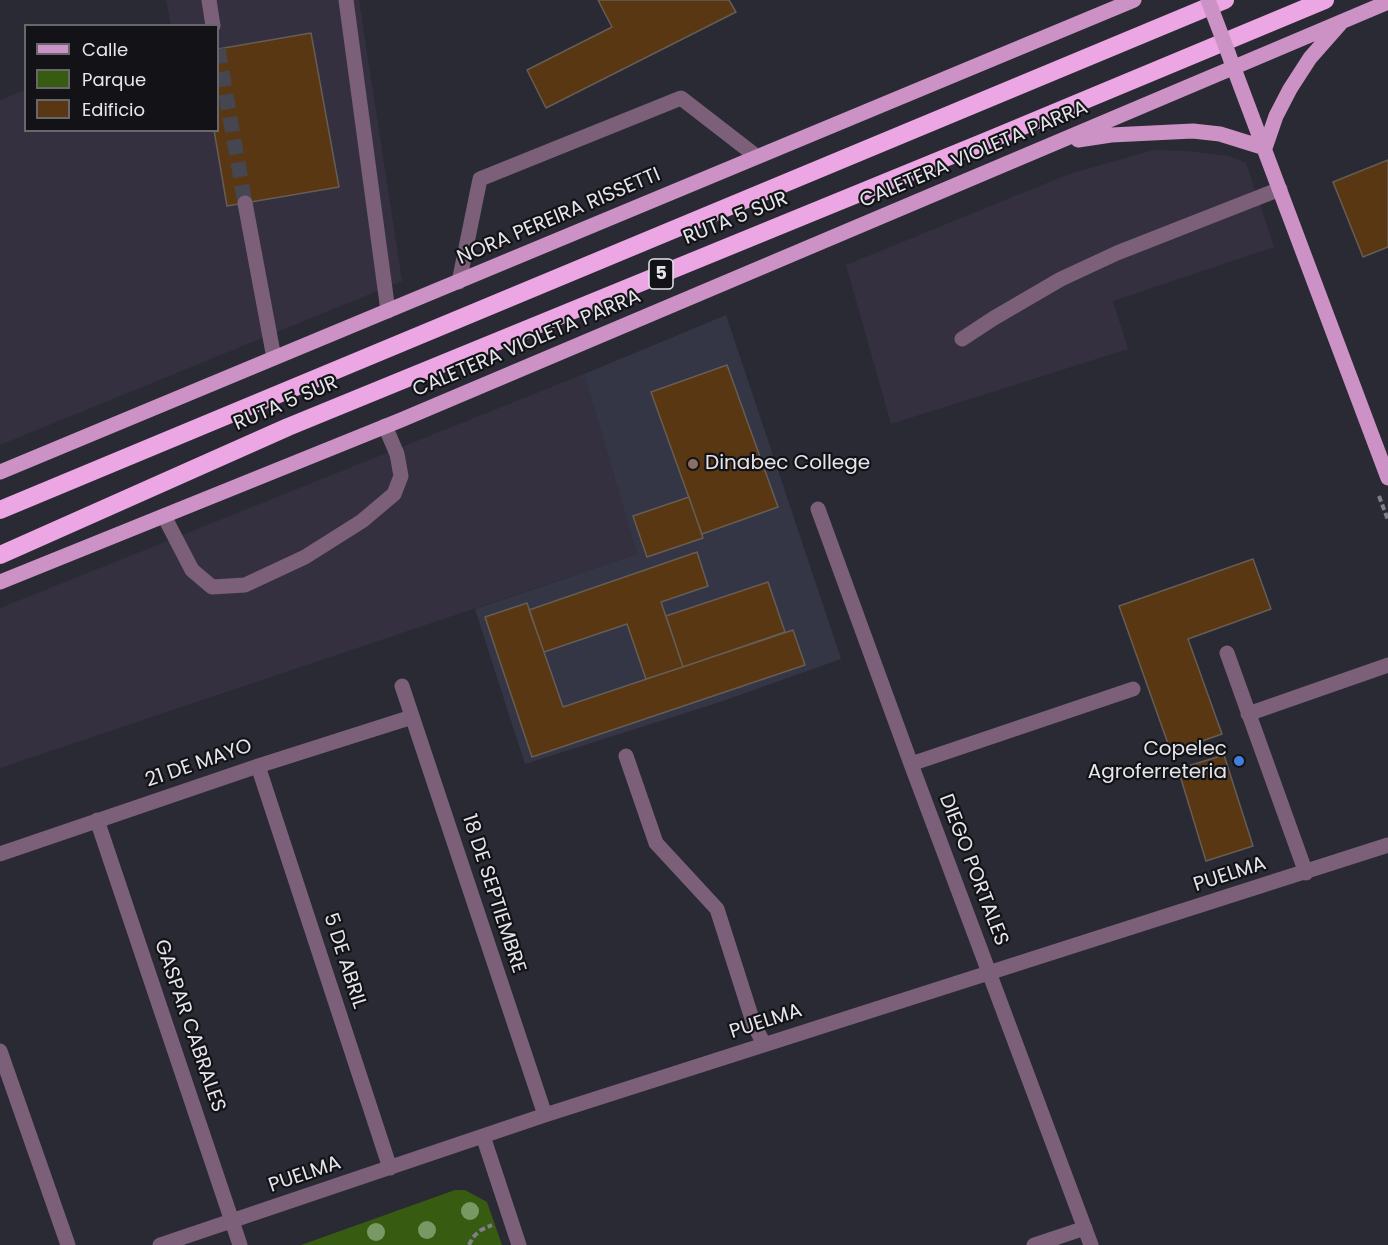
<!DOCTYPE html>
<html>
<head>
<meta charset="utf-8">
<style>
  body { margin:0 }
  #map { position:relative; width:1388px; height:1245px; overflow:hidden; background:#292a34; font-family:Poppins,sans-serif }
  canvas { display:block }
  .legend { position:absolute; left:24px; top:24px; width:195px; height:108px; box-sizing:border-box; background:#131317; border:2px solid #67676c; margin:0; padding:8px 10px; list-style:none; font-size:18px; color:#e5e6ec }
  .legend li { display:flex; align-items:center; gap:12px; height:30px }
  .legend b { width:30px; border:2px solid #67676c }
</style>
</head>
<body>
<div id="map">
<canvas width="1388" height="1245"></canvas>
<ul class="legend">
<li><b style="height:8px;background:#cc92c5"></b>Calle</li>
<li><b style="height:16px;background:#375b11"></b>Parque</li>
<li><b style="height:16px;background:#583712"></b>Edificio</li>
</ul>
</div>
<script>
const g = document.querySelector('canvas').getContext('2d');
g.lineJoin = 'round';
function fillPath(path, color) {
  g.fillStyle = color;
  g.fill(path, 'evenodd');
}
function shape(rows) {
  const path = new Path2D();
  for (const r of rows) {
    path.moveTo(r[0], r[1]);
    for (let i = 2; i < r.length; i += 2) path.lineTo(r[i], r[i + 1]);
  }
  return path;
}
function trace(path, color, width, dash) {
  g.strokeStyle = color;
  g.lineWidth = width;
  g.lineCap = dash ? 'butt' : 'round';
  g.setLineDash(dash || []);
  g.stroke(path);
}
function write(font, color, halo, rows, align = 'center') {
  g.font = font + ' Poppins,sans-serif';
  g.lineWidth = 4.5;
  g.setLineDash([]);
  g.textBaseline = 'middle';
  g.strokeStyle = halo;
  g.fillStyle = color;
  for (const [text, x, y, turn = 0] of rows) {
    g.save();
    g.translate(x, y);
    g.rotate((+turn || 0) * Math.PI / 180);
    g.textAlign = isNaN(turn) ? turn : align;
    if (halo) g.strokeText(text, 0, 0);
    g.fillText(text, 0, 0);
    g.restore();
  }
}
fillPath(shape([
  [166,0,359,0,402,281,0,445,0,100,25,90,26,130,218,130,218,26,171,25],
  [1154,150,1187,151,1228,156,1246,163,1274,247,1113,301,1128,349,891,424,846,265,1069,174],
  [584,374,637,554,0,768,0,608]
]), '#343040');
fillPath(shape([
  [726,315,841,659,720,702,525,764,475,609,637,554,584,374]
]), '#353645');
fillPath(shape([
  [455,1190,465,1190,487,1202,502,1245,301,1245]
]), '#375b11');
const building = shape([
  [598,0,729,0,736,12,546,108,527,70,612,27,598,0],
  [311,33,339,187,227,206,214,130,218,130,218,49,311,33],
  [1388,160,1388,247,1363,257,1333,182,1388,160],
  [727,365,778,507,702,534,651,392,727,365],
  [689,497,703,538,647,557,633,516,689,497],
  [697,552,708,586,661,602,683,667,646,679,627,624,544,652,529,610,697,552],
  [1253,559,1271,609,1188,639,1222,734,1171,752,1119,606,1253,559],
  [768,582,785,632,683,667,666,616,768,582],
  [527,603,563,707,793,630,805,665,532,757,485,617,527,603],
  [1224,755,1253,846,1206,861,1178,769,1224,755]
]);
fillPath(building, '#583712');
trace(building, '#665d55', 1.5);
trace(shape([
  [218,49,245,203]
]), '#454650', 15, [15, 8]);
trace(shape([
  [1379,496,1388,520],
  [469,1245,473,1237,481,1230,492,1225]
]), '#7e7f87', 4, [6, 3]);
trace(shape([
  [209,0,213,26],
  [346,0,388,311],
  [245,203,274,358],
  [459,282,480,179,681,98,756,156],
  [962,339,994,318,1061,279,1117,253,1280,189],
  [818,509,911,764,1091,1245],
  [164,516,192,570,212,587,245,585,305,557,362,521,394,494,401,476,397,454,385,426],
  [1227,653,1306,873],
  [402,686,545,1115],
  [1248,714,1388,665],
  [626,756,656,843,717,909,754,1025,764,1044],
  [911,764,1133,689],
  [258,766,390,1168],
  [97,820,240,1245],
  [0,854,258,766,412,717],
  [0,1051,68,1245],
  [483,1136,519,1245],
  [160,1245,545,1115,1388,845],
  [1034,1245,1085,1228]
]), '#7c5f78', 15);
trace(shape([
  [1230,58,1388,478],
  [1078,140,1111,135,1193,131,1220,134,1265,148],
  [1265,148,1276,116,1290,89,1310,58,1340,24],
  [0,472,1134,0],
  [0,582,401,420,1388,2]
]), '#cc92c5', 15);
trace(shape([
  [0,510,1225,0],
  [0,555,288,427,989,140,1325,0]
]), '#eca6e4', 18);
trace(shape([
  [1208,0,1229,55]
]), '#cc92c5', 15);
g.fillStyle = '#789864';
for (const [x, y] of [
  [470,1211],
  [427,1230],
  [376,1232]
]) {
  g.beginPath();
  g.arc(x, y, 9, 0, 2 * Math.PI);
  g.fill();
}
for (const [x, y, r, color] of [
  [693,464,6,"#8d6e63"],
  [1239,761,6,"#3f7fe0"]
]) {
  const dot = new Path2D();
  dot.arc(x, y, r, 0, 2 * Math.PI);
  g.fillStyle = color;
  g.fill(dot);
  trace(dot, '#131317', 2);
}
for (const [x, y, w] of [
  [661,274,24]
]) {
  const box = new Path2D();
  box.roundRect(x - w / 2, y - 15, w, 30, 4.5);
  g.fillStyle = '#131317';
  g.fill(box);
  trace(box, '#e5e6ec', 1.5);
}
write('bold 18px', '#e5e6ec', null, [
  ["5",661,274]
]);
write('20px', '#e5e6ec', '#131317', [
  ["CALETERA VIOLETA PARRA",974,155,-23],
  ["NORA PEREIRA RISSETTI",559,217,-23],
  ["RUTA 5 SUR",736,219,-22],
  ["CALETERA VIOLETA PARRA",527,344,-23],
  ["RUTA 5 SUR",286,404,-23],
  ["21 DE MAYO",199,764,-19],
  ["DIEGO PORTALES",973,870,69],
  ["PUELMA",1230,875,-18],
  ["18 DE SEPTIEMBRE",493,894,72],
  ["5 DE ABRIL",344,961,72],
  ["PUELMA",766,1022,-18],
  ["GASPAR CABRALES",189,1026,71],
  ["PUELMA",305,1175,-19]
]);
write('20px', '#e5e6ec', '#131317', [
  ["Dinabec College",705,464],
  ["Copelec",1227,750,"right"],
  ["Agroferreteria",1227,773,"right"]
], 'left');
</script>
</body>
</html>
